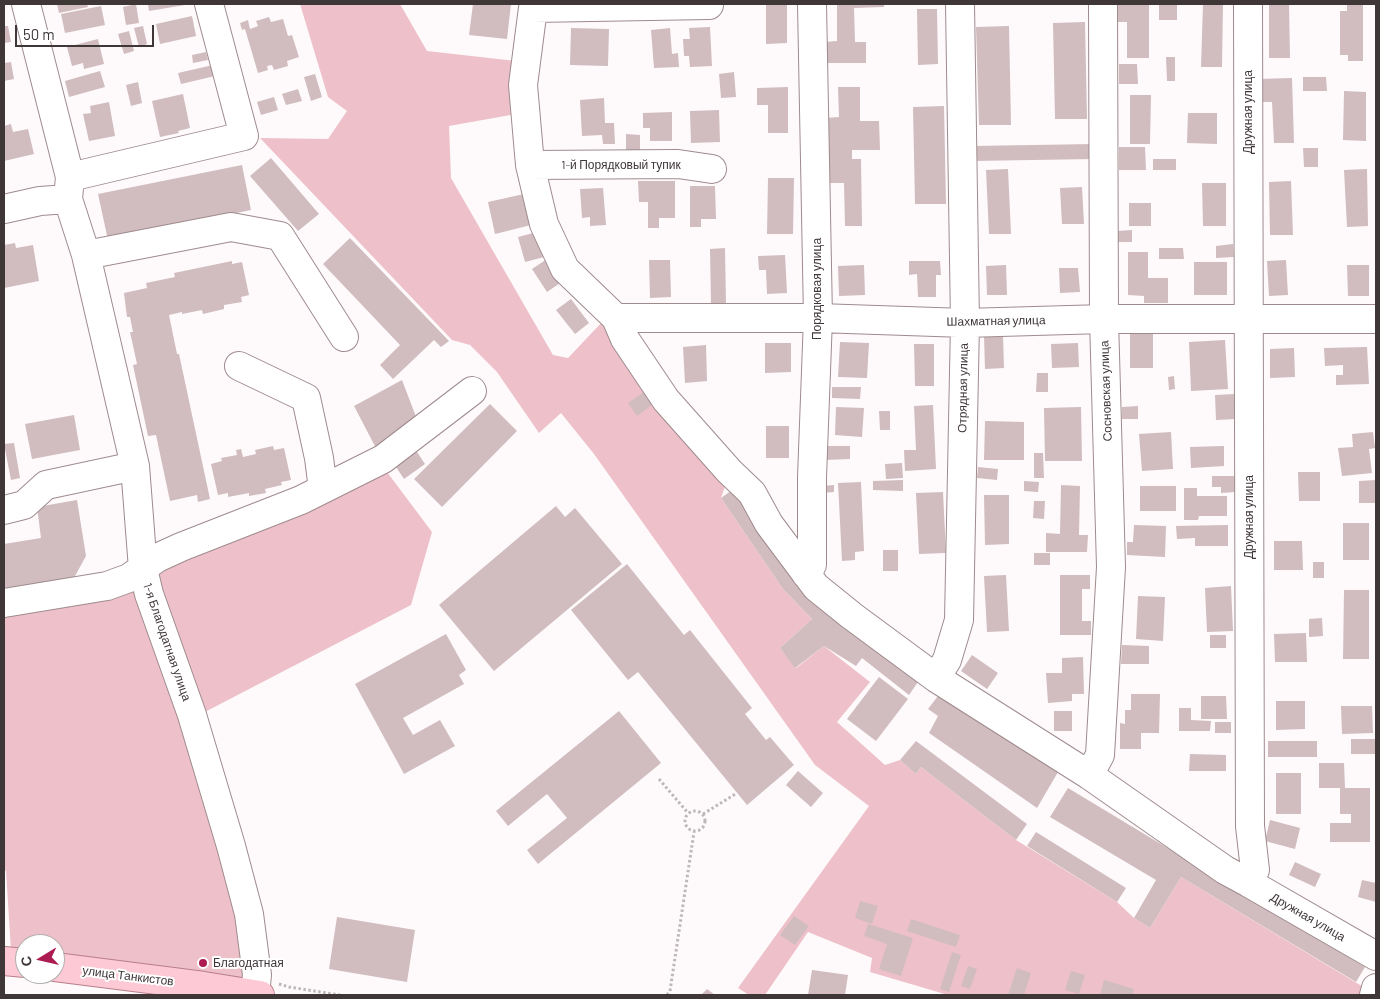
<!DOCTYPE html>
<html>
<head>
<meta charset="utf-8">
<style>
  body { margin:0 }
  #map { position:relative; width:1380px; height:999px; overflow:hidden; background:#fefafb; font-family:Barlow,sans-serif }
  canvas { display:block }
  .frame { position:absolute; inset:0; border:5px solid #3f3638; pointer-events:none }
  .north { position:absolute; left:15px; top:934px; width:50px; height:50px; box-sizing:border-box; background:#fff; border:1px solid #b2afaf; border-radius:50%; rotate:261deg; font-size:14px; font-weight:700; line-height:20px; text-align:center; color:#3f3638 }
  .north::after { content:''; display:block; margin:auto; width:18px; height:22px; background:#ac1c53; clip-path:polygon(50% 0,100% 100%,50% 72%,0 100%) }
  .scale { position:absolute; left:15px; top:25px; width:139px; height:22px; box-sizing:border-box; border:2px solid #3f3638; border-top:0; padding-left:6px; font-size:15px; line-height:18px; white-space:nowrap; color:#3f3638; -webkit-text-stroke:4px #fff; paint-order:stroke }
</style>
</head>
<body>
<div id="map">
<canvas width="1380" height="999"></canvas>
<div class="frame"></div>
<div class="north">С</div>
<div class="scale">50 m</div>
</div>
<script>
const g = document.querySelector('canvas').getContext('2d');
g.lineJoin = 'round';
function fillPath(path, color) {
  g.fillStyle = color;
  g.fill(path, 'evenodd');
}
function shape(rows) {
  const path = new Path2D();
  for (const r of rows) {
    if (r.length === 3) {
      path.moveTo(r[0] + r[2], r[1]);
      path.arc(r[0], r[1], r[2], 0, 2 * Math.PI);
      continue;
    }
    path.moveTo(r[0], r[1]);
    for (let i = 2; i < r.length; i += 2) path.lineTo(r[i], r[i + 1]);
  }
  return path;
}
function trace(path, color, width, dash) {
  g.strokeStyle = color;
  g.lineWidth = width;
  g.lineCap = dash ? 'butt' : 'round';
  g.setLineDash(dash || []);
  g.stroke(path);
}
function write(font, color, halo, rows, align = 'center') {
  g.font = font + ' Barlow,sans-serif';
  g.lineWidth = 4;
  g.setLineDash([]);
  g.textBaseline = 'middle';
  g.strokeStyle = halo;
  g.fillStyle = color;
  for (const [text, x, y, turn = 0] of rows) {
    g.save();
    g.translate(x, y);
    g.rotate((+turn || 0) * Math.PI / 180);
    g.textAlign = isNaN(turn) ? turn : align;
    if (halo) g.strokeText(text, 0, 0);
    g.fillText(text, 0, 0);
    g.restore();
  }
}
fillPath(shape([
  [300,4,400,4,427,51,516,61,516,114,449,126,451,178,553,355,568,358,603,321,729,475,721,498,783,589,812,619,780,648,796,668,824,646,870,682,837,722,885,765,900,760,916,774,921,767,1016,840,1117,902,1134,918,1150,928,1181,877,1365,988,1363,995,948,995,870,972,872,958,808,932,765,995,749,995,738,988,869,806,815,765,594,454,561,413,539,433,497,372,470,345,452,340,260,138,328,139,347,111,328,97],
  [384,468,432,532,411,605,201,714,153,579,167,569,306,508],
  [136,585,186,717,249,967,243,981,55,958,55,944,25,944,25,953,11,951,6,871,4,870,4,614]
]), '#eec1ca');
fillPath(shape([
  [57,4,87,4,88,7,59,13],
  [136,4,139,23,126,25,123,7],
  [148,4,185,4,185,5,149,11],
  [473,4,511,4,507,39,469,35],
  [837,4,884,4,884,7,854,8,855,42,866,42,866,63,826,63,825,42,837,41],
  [1117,4,1149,4,1149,58,1127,58,1127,22,1118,22],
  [1159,4,1177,4,1177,20,1159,20],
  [1203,4,1223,4,1222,67,1201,67],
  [1269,4,1289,4,1290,58,1269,58],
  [1347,4,1363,4,1363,61,1348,61,1348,55,1340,55,1340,11,1347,11],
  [766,5,787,5,787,43,766,44],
  [101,6,105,25,65,33,61,14],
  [917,9,937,9,938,64,918,65],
  [192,16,196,36,160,44,156,24],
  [269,17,271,22,283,19,288,36,292,35,299,57,287,61,288,66,274,70,272,65,267,66,268,70,258,73,245,29,242,30,240,23,248,20,250,29,258,26,256,21],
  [1085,22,1087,119,1055,119,1053,23],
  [4,26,8,26,11,42,4,43],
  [143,26,147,44,139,47,134,28],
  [1009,26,1011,125,979,125,976,27],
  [710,27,712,66,690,67,689,56,684,56,683,39,690,39,689,28],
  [571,28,609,29,608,66,570,65],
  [670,28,672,54,678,53,679,67,654,68,651,30],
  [129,31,134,51,124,54,118,34],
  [98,39,104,64,84,69,83,63,72,66,67,47],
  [206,52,208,60,193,63,192,55],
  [1166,57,1175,57,1175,81,1167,81],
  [11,62,14,79,4,81,4,63],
  [1119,64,1137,64,1138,84,1119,84],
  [213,65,215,76,181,84,178,73],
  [100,71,105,87,69,97,65,81],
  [734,72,736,97,721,98,719,74],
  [315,74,322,97,311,101,304,77],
  [1303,77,1326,77,1327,91,1303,91],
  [1292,78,1294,143,1274,143,1272,102,1259,102,1258,79],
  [138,82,142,103,131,106,126,85],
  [788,87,788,133,768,133,768,105,757,105,757,88],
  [838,87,860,87,860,121,879,121,880,150,852,150,852,159,861,159,862,226,845,226,844,183,827,183,826,118,839,117],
  [298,89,302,101,286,105,282,94],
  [1344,91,1366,92,1366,141,1343,140],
  [183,94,190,128,178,131,179,133,160,137,152,101],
  [1130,95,1151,95,1150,144,1130,144],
  [274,97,278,110,261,115,257,102],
  [604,98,605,123,614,123,615,144,603,144,602,135,582,136,580,100],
  [109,102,115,136,89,141,83,114,91,113,90,106],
  [944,106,946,204,915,204,913,107],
  [719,110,720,142,691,143,690,111],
  [672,112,672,141,650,141,650,128,643,128,643,113],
  [1188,113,1217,113,1217,144,1187,143],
  [11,124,13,132,28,129,34,154,4,161,4,126],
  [626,134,640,135,640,155,626,154],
  [1093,144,1093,159,973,161,973,146],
  [1119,147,1145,147,1146,170,1119,170],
  [1303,148,1318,148,1318,167,1304,167],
  [271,158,319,214,298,231,250,176],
  [1153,159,1176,159,1176,170,1153,170],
  [242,165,251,210,108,240,98,194],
  [1008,169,1011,234,989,234,986,170],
  [1367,169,1368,226,1347,227,1344,170],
  [768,178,794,178,793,234,767,234],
  [638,181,675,181,675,218,659,218,659,228,648,228,648,202,639,202],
  [1291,181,1293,235,1270,235,1269,182],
  [1202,183,1226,183,1226,226,1203,226],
  [690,186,715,186,716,219,701,219,701,227,690,227],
  [1082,187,1084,224,1062,224,1060,188],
  [603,188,606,225,590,226,590,217,582,218,580,189],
  [524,194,531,225,495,234,488,202],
  [1129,203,1151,203,1151,226,1129,226],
  [1132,230,1132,242,1118,242,1117,231],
  [537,232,544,257,525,262,518,237],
  [350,238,449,341,441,347,434,340,393,379,380,365,400,345,323,264],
  [15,243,16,248,33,245,39,281,4,288,4,245],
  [1233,244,1234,257,1216,258,1216,246],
  [725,248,726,305,711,305,710,249],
  [1159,248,1183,248,1184,259,1159,259],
  [1128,252,1148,252,1148,278,1168,278,1168,303,1144,303,1144,296,1128,295],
  [785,255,787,293,767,294,766,270,759,270,758,256],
  [547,259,563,281,547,292,532,269],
  [649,260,670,260,671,297,650,298],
  [1286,260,1288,295,1269,296,1267,261],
  [232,261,232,264,242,262,249,295,241,297,242,302,224,305,224,309,203,314,202,310,182,314,182,312,169,315,177,354,179,354,210,499,198,502,197,495,170,501,156,435,148,436,133,365,137,364,130,332,133,332,130,317,127,317,124,293,147,288,146,283,175,277,174,273],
  [909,261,940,261,941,275,936,275,936,297,918,297,917,274,909,275],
  [1194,262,1227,262,1227,295,1194,295],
  [864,265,865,295,839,296,838,266],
  [1006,265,1007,295,987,295,986,266],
  [1347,265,1369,265,1369,296,1348,296],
  [1059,268,1078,268,1080,292,1060,293],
  [571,299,589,323,575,334,556,310],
  [1130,332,1153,333,1153,368,1130,368],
  [1003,335,1004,368,985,369,984,336],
  [1225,340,1228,389,1191,391,1189,342],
  [840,342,869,343,867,378,838,377],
  [765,343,791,343,791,372,765,373],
  [1078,343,1079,367,1052,368,1051,344],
  [914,344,934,344,934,386,915,386],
  [706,345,707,381,685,383,683,347],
  [1367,347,1369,384,1336,385,1336,375,1343,375,1343,365,1325,366,1324,348],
  [1294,348,1295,377,1270,378,1270,349],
  [1037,373,1048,373,1048,392,1036,392],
  [1174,376,1175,389,1169,390,1168,377],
  [402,380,418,422,378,452,354,406],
  [832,387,861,387,860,399,832,398],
  [644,392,653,404,637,416,628,403],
  [1235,394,1236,419,1216,420,1215,395],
  [490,404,517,431,442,507,414,479],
  [933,405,936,469,905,471,904,450,916,450,914,406],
  [1138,406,1138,419,1122,419,1122,407],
  [836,407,864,408,862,437,835,435],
  [1081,407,1082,461,1045,461,1044,408],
  [879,411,890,411,890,430,880,430],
  [74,415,80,450,32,459,25,424],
  [985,421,1024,422,1024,460,984,460],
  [766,426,789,426,789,458,766,458],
  [1171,432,1173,469,1142,471,1139,434],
  [1373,432,1375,448,1369,449,1372,473,1342,476,1338,448,1353,447,1352,434],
  [14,443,20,478,11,480,4,444],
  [273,446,274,450,284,448,291,480,281,482,282,485,265,489,266,493,249,496,249,493,228,497,228,493,218,495,211,464,222,461,221,458,237,455,236,450,241,449,243,457,256,454,255,450],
  [823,446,850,446,850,459,824,460],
  [1224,446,1224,466,1191,468,1190,447],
  [415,449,425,464,404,479,394,464],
  [1034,453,1043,453,1044,478,1034,478],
  [902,463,903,478,886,479,885,464],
  [978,467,998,469,997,480,977,478],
  [1298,472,1320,472,1320,501,1299,501],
  [1212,476,1235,476,1235,492,1221,493,1221,487,1212,487],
  [903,480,903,491,873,490,873,481],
  [1376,480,1376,503,1359,503,1359,481],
  [1024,481,1039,482,1038,492,1024,491],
  [861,482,864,551,855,552,855,560,842,561,838,483],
  [834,485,834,492,822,493,822,486],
  [1061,485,1080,486,1079,535,1088,535,1087,552,1046,552,1046,533,1060,534],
  [1140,486,1176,486,1176,511,1140,511],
  [735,488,835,615,918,682,909,695,862,658,856,666,824,646,795,668,780,648,812,619,783,589,721,498],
  [1184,488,1197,488,1197,496,1227,496,1227,516,1199,516,1198,520,1184,520],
  [943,492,946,553,919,554,916,493],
  [984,495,1009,495,1009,544,985,545],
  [77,500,86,556,75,576,66,582,4,593,4,544,41,538,37,507],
  [1034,501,1045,501,1044,519,1033,518],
  [556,506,565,517,575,508,622,564,494,671,439,605],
  [1343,523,1369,523,1369,560,1343,560],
  [1134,525,1166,526,1165,557,1127,555,1127,542,1133,542],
  [1228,525,1228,546,1195,546,1195,538,1177,539,1176,526],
  [1274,541,1302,541,1303,570,1274,570],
  [883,550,898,550,898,571,883,571],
  [1034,553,1050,553,1050,565,1034,565],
  [1313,562,1324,562,1324,578,1313,578],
  [627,564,684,635,690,630,752,708,745,714,766,740,770,737,794,765,747,805,638,672,628,680,571,610],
  [1006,575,1009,631,987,632,984,576],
  [1060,575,1090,575,1090,589,1082,589,1082,621,1091,621,1091,635,1060,635],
  [1231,586,1233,631,1207,632,1205,588],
  [1344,590,1369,590,1369,659,1343,659],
  [1138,596,1165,597,1163,641,1136,639],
  [1322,618,1323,636,1309,637,1309,619],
  [1306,633,1307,662,1275,662,1274,634],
  [446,634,466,670,459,675,464,684,403,718,413,735,440,720,455,746,404,774,355,684],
  [1210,635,1226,635,1226,648,1210,648],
  [1122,645,1149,646,1149,664,1121,664],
  [972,655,998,673,987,689,961,671],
  [1083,657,1084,694,1072,694,1072,701,1048,703,1046,673,1062,673,1062,658],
  [879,677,908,699,876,741,847,719],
  [1131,694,1160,694,1159,733,1141,733,1141,749,1120,749,1120,723,1125,724,1125,710,1131,710],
  [938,696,1058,772,1037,808,929,733,938,716,928,709],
  [1201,696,1226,696,1227,719,1201,719],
  [1276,701,1305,701,1305,729,1276,730],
  [1341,706,1372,706,1373,733,1342,734],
  [1179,708,1191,708,1191,720,1211,721,1210,731,1179,731],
  [619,711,661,763,538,864,527,850,567,818,547,794,508,826,496,811],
  [1054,711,1072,711,1072,731,1054,731],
  [1215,722,1231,722,1231,733,1215,733],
  [1351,739,1376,739,1376,754,1351,754],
  [916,741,1027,824,1016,840,921,767,916,774,900,760],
  [1268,741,1317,741,1317,757,1268,757],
  [1190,754,1226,755,1226,771,1189,771],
  [1319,763,1344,763,1345,788,1370,788,1370,842,1330,842,1330,823,1351,823,1351,814,1340,814,1340,788,1319,788],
  [798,771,823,793,811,807,786,785],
  [1276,773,1301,773,1301,814,1276,814],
  [1068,788,1365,967,1356,982,1181,877,1150,928,1134,918,1156,880,1050,817],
  [1270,820,1300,828,1295,849,1265,841],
  [1036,832,1126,888,1117,902,1027,846],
  [1295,862,1321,874,1315,887,1289,875],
  [1362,880,1376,883,1376,902,1358,897],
  [860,901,878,906,872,924,855,918],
  [794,916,809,926,795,945,780,935],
  [337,917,415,930,407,982,329,969],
  [911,919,960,935,956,947,907,931],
  [868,924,913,938,901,976,879,969,887,944,864,936],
  [952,952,961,955,949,992,940,989],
  [968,966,977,969,970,989,961,986],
  [1017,968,1031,973,1024,995,1008,995],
  [812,970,848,975,845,995,808,995],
  [1071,971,1085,975,1079,994,1065,990],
  [1104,980,1134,989,1132,995,1100,995],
  [707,989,715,995,701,995]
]), '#d1bcc0');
const minor = shape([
  [26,4,70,177],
  [209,4,244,136,70,177,68,199,86,255,135,466,143,569,149,594,192,715,231,846,249,914,257,975,255,994],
  [1248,4,1250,826,1255,870,1249,883,1376,956],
  [709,5,533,8,523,85,530,165,544,224,565,269,616,318,625,339,666,400,729,471,752,493,769,524,816,587,852,616,936,678,1089,775,1225,870,1249,883],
  [530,165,678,164,712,169],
  [4,209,40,201,68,199],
  [86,255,231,227,280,236,344,337],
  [616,318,818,318,965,323,1104,319,1376,319],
  [239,366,306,398,319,458,323,489],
  [4,510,24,505,46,485,135,466],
  [806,574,812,565,812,477,818,318,812,4],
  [4,603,107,586,129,578,157,558,181,547,301,500,383,459,472,391],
  [936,678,947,660,959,620,965,323,960,4],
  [1089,775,1100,755,1111,567,1104,319,1103,4],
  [1374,995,1376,988]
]);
const major = shape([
  [4,961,25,963],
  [55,967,204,986,260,995]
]);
trace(minor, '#9f8b8e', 30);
trace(major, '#b97e8b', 30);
trace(shape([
  [659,779,688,813],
  [695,821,10],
  [703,814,737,793],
  [279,984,289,987,340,995],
  [667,995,670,991,694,832]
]), '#bdb7b9', 3, [2.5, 2.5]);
trace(minor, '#fff', 28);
trace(major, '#fcc9d4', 28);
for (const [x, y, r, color] of [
  [203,963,5,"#ac1c53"]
]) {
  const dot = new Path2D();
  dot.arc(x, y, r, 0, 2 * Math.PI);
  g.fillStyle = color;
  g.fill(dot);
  trace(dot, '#fff', 2);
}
write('12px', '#3f3638', '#fff', [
  ["Дружная улица",1248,112,-90],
  ["1-й Порядковый тупик",621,165],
  ["Порядковая улица",817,289,-90],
  ["Шахматная улица",996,321,-1],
  ["Отрядная улица",963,388,-89],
  ["Сосновская улица",1106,391,-92],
  ["Дружная улица",1249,517,-90],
  ["1-я Благодатная улица",167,642,71],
  ["Дружная улица",1308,917,30],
  ["улица Танкистов",128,976,7]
]);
write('12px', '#3f3638', '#fff', [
  ["Благодатная",213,963]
], 'left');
</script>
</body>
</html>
